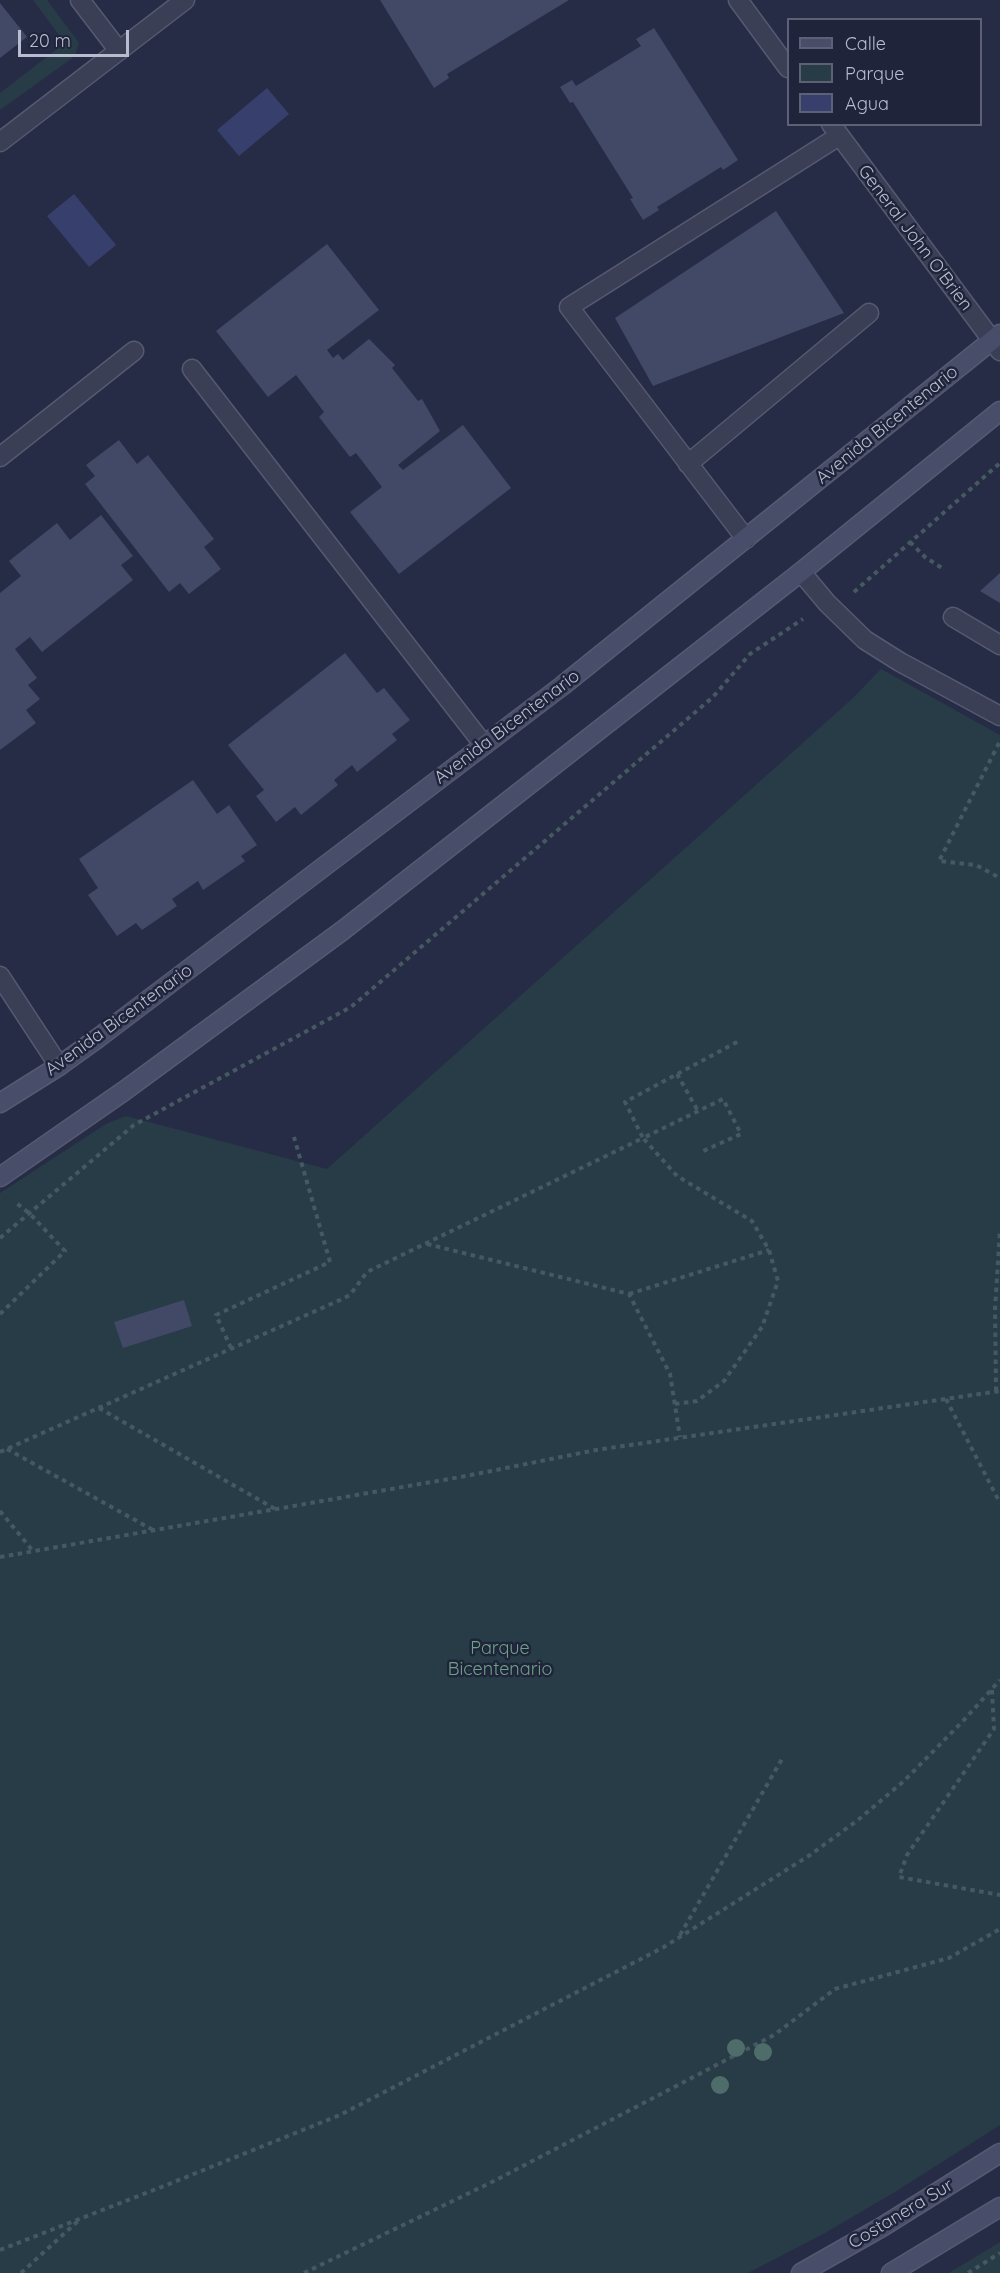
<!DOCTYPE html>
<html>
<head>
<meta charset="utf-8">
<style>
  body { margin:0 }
  #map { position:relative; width:1000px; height:2273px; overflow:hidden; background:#262c46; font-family:Quicksand,sans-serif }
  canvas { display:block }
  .legend { position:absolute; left:787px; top:18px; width:195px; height:108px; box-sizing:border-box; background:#1f243b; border:2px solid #5c6176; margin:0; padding:8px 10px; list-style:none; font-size:18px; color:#b8bcce }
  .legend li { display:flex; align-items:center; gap:12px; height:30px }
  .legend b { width:30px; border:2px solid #5c6176 }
  .scale { position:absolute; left:18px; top:30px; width:111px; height:27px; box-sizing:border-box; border:3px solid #b8bcce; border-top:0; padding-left:8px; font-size:18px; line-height:21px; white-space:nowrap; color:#b8bcce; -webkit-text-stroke:4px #1f243b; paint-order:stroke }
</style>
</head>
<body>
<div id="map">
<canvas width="1000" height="2273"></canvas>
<ul class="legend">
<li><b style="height:8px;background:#484d69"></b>Calle</li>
<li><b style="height:16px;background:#283c47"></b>Parque</li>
<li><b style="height:16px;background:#37406c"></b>Agua</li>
</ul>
<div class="scale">20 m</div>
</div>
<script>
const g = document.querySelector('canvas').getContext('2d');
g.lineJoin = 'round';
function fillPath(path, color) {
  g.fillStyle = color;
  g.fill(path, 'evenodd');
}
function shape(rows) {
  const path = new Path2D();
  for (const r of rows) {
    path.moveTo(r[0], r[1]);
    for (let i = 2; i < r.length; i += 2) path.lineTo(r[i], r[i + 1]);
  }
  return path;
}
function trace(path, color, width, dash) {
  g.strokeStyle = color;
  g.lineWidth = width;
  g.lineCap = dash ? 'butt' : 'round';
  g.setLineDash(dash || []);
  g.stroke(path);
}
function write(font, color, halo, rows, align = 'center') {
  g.font = font + ' Quicksand,sans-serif';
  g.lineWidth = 5;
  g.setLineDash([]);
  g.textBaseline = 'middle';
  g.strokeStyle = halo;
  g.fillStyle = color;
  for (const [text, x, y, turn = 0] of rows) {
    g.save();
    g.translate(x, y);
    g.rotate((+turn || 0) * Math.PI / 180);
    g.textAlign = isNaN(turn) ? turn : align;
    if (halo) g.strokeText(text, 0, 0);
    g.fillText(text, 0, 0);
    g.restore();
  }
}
fillPath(shape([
  [33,0,47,0,79,43,75,56,0,110,0,93,65,43],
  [881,669,1000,735,1000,2125,895,2192,823,2234,748,2273,0,2273,0,1193,106,1124,126,1116,327,1169,853,698],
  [1000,2242,1000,2273,949,2273]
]), '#283c47');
fillPath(shape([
  [267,88,289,114,239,156,217,130],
  [74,194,116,245,89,267,47,216]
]), '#37406c');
fillPath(shape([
  [380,0,569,0,447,74,449,78,434,88],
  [0,3,27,37,0,58],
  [654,28,738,160,723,170,721,167,657,207,659,210,643,220,630,199,633,198,573,102,570,103,560,87,572,80,576,86,641,46,636,39],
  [776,211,844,313,653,386,615,318],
  [327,244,379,310,327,350,333,358,338,354,343,360,369,339,395,365,392,368,418,401,422,399,440,431,398,465,403,470,463,425,511,488,399,574,350,512,382,487,356,453,350,457,319,417,324,412,296,375,268,397,216,331],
  [119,440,137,464,148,455,214,539,204,547,221,569,189,594,180,583,169,592,85,484,95,476,86,465],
  [101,515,133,556,121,565,133,580,42,652,30,637,15,649,37,678,28,685,40,699,26,710,36,723,0,750,0,593,21,576,9,561,57,523,70,540],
  [1000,573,1000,603,980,591],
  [345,653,377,693,384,688,410,720,392,734,397,740,357,772,352,765,334,780,338,785,301,815,295,807,276,822,256,796,264,790,228,745],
  [193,780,217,814,229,805,257,845,241,856,245,861,203,890,198,881,172,899,177,906,142,930,136,923,117,936,88,895,98,888,79,859],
  [184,1300,192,1326,123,1348,114,1322]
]), '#424966');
const service = shape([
  [192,369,484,745],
  [0,457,134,351],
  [688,464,869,313],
  [746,539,569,307,839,136],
  [801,572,827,603,865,640,900,662,1000,716],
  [953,617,1000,645]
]);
const minor = shape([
  [80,0,119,51],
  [0,142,185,0]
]);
const tertiary = shape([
  [738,0,788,68],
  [831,124,1000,351],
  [0,976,59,1066]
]);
const secondary = shape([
  [0,1103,59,1066,98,1038,562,686,1000,334],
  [0,1177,124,1091,342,931,801,572,1000,411],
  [801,2273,882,2227,1000,2153],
  [891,2273,1000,2207]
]);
trace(service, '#565a70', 21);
trace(minor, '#565a70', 21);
trace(tertiary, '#565a70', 21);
trace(secondary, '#565a70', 21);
trace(shape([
  [910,542,925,557,945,570],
  [854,592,1000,463],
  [999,743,939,861,976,865,1000,878],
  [677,1074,698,1111],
  [0,1238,134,1125,351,1007,713,697,750,654,803,619],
  [427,1244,629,1294,670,1374,680,1437],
  [629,1294,769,1250],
  [0,1314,65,1251,30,1214,14,1201],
  [231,1348,216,1315,330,1262,294,1137],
  [996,1391,995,1309,1000,1230],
  [946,1399,1000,1503],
  [675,1404,697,1401,724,1381,762,1327,778,1281,769,1250,752,1221,677,1176,643,1138,723,1099,741,1134,701,1152],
  [99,1408,275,1509],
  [7,1449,153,1530],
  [0,1452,340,1300,350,1295,367,1272,643,1138,625,1102,739,1041],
  [0,1511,33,1551],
  [0,1557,466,1476,596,1450,1000,1391],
  [992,1690,994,1729,907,1855,899,1877,1000,1895],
  [680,1935,782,1759],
  [0,2250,164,2186,340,2115,664,1947,810,1855,858,1820,904,1781,964,1720,1000,1680],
  [21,2273,78,2221],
  [304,2273,494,2181,774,2035,835,1989,949,1958,1000,1929],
  [968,2273,1000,2253]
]), '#465962', 4, [4.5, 4.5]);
trace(service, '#3b3f55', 18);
trace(minor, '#3b3f55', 18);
trace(tertiary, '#3b3f55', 18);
trace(secondary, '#484d69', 18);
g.fillStyle = '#4e6c69';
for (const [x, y] of [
  [736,2048],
  [763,2052],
  [720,2085]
]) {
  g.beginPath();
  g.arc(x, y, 9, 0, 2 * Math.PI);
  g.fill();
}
write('18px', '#b8bcce', '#1f243b', [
  ["General John O'Brien",915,238,53],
  ["Avenida Bicentenario",887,425,-39],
  ["Avenida Bicentenario",507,727,-37],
  ["Avenida Bicentenario",119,1020,-36],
  ["Costanera Sur",901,2214,-31]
]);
write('18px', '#6ea185', '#1f243b', [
  ["Parque",500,1649],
  ["Bicentenario",500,1670]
]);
</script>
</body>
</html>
